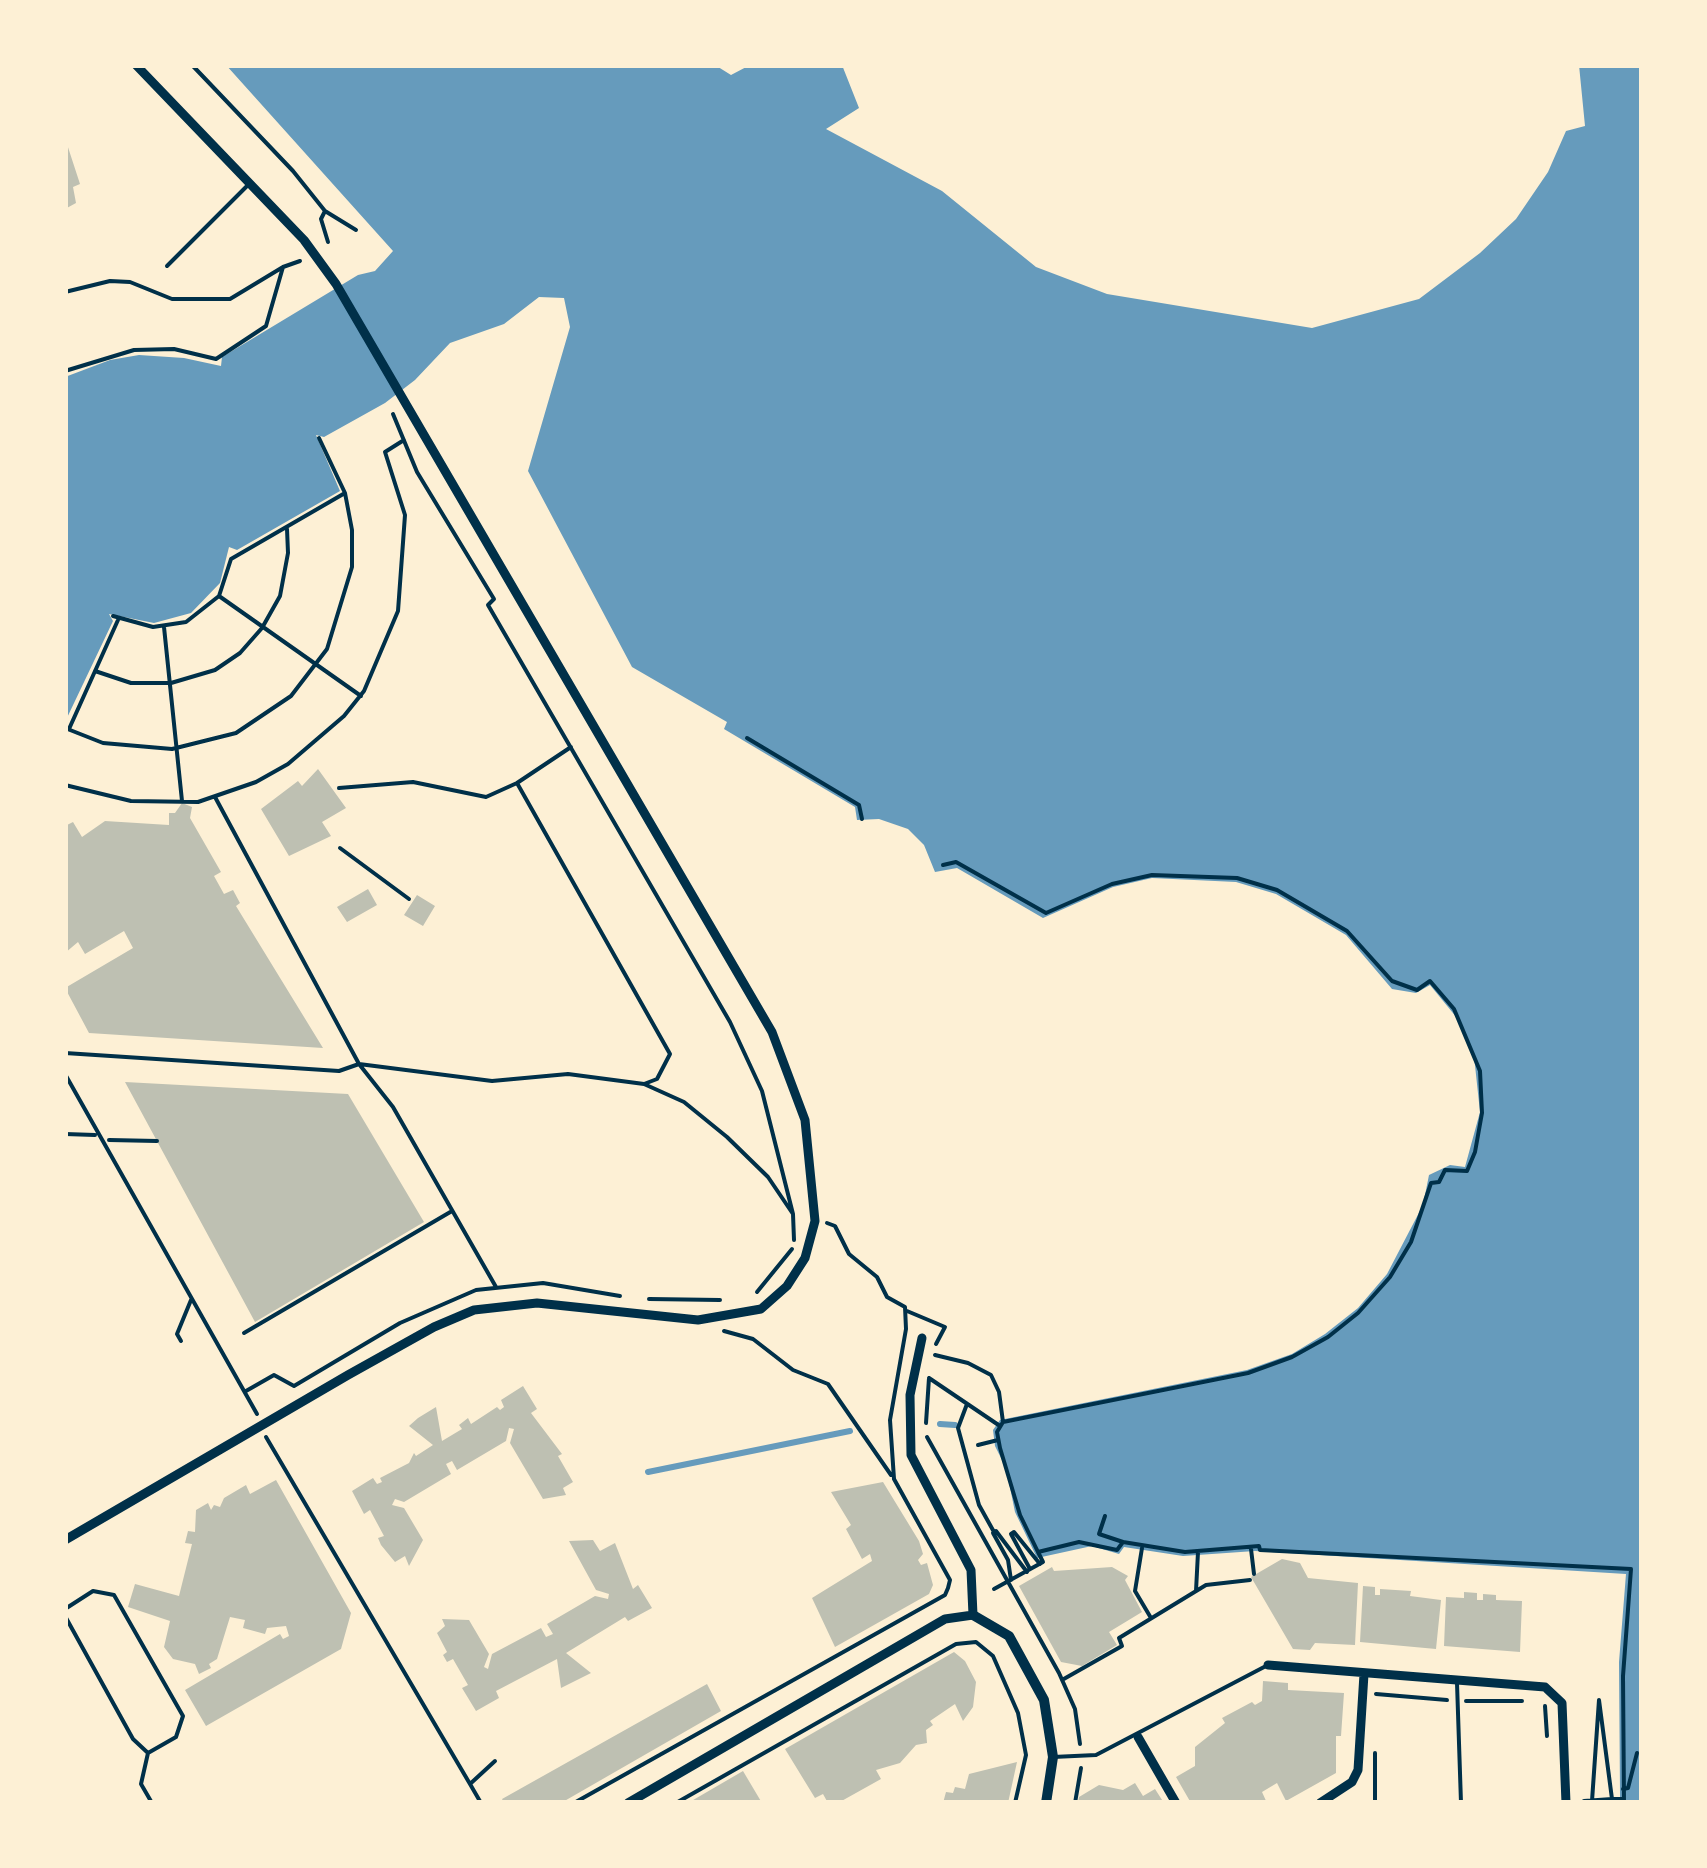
<!DOCTYPE html>
<html>
<head>
<meta charset="utf-8">
<style>
  body { margin:0 }
  #map { position:relative; width:1707px; height:1868px; overflow:hidden; background:#fdf0d5; font-family:"Open Sans",sans-serif }
  canvas { display:block }
  .frame { position:absolute; inset:0; border:68px solid #fdf0d5; pointer-events:none }
</style>
</head>
<body>
<div id="map">
<canvas width="1707" height="1868"></canvas>
<div class="frame"></div>
</div>
<script>
const g = document.querySelector('canvas').getContext('2d');
g.lineJoin = 'round';
function fillPath(path, color) {
  g.fillStyle = color;
  g.fill(path, 'evenodd');
}
function shape(rows) {
  const path = new Path2D();
  for (const r of rows) {
    path.moveTo(r[0], r[1]);
    for (let i = 2; i < r.length; i += 2) path.lineTo(r[i], r[i + 1]);
  }
  return path;
}
function trace(path, color, width, dash) {
  g.strokeStyle = color;
  g.lineWidth = width;
  g.lineCap = dash ? 'butt' : 'round';
  g.setLineDash(dash || []);
  g.stroke(path);
}
fillPath(shape([
  [226,65,715,65,731,75,750,65,842,65,859,108,826,129,942,191,1036,267,1107,294,1312,328,1419,299,1480,253,1516,219,1548,172,1566,131,1585,126,1579,65,1642,65,1642,1803,1620,1803,1620,1794,1619,1662,1626,1574,1255,1551,1183,1556,1124,1547,1119,1554,1092,1546,1037,1558,1015,1512,1006,1468,995,1446,993,1430,1000,1420,1247,1370,1292,1354,1325,1334,1358,1308,1387,1274,1423,1205,1429,1175,1450,1165,1465,1167,1480,1112,1474,1056,1457,1018,1430,985,1416,993,1392,989,1346,935,1276,894,1236,882,1152,878,1113,887,1043,918,957,868,935,872,924,845,908,829,879,819,857,820,855,807,724,729,727,722,632,667,528,471,570,327,564,298,539,297,504,324,450,343,415,380,385,403,324,437,316,435,340,491,237,550,229,547,220,583,191,613,154,623,109,614,113,621,65,722,65,377,110,360,139,355,184,358,221,366,222,357,358,275,375,271,393,251]
]), '#669bbc');
trace(shape([
  [940,1424,955,1425],
  [648,1472,850,1431]
]), '#669bbc', 6);
fillPath(shape([
  [65,138,80,184,73,187,76,203,65,209],
  [318,769,346,808,322,822,331,836,289,856,261,809,298,781,302,786],
  [182,803,192,807,190,818,221,872,214,876,224,894,233,890,240,903,236,906,323,1048,89,1033,65,988,133,948,124,931,85,954,78,942,65,953,65,826,73,822,82,837,105,821,169,825,169,813,175,813],
  [368,889,377,905,347,922,337,907],
  [417,895,435,906,423,926,404,915],
  [125,1082,348,1094,424,1222,255,1322],
  [523,1386,537,1409,531,1413,534,1417,562,1454,558,1456,573,1482,563,1488,566,1495,543,1499,510,1443,514,1429,509,1428,506,1441,457,1470,452,1461,446,1464,451,1474,404,1502,395,1499,392,1505,404,1508,423,1540,409,1566,405,1556,395,1562,381,1545,378,1538,384,1536,370,1510,364,1514,352,1491,373,1478,377,1484,382,1482,380,1478,409,1463,414,1453,416,1456,433,1445,409,1426,418,1418,436,1407,442,1441,462,1429,459,1425,468,1418,471,1424,497,1407,500,1410,504,1407,501,1400],
  [276,1480,351,1613,341,1649,206,1726,185,1690,280,1634,283,1639,289,1636,286,1626,267,1628,265,1634,243,1628,245,1620,230,1617,217,1659,209,1664,211,1668,199,1674,195,1664,173,1659,164,1647,170,1621,128,1607,135,1584,179,1596,192,1544,185,1543,188,1531,195,1532,196,1510,208,1503,211,1510,214,1505,220,1507,224,1498,246,1485,250,1494],
  [883,1482,919,1541,923,1554,918,1560,921,1565,927,1563,933,1585,929,1594,835,1647,812,1598,872,1561,870,1554,862,1559,846,1529,851,1525,831,1492],
  [593,1540,600,1551,615,1543,633,1589,638,1585,652,1608,628,1621,625,1617,566,1653,591,1673,561,1688,557,1659,496,1691,499,1698,476,1711,462,1688,468,1685,453,1659,447,1662,443,1655,447,1652,437,1633,445,1626,442,1619,469,1620,489,1654,484,1667,488,1669,492,1654,541,1628,546,1637,553,1634,547,1624,595,1596,608,1599,609,1594,596,1590,569,1541],
  [1282,1559,1300,1563,1308,1578,1358,1583,1355,1645,1315,1643,1310,1650,1293,1649,1251,1577],
  [1052,1567,1054,1571,1112,1567,1128,1576,1125,1580,1142,1612,1109,1632,1117,1645,1082,1666,1061,1662,1019,1586],
  [1363,1586,1375,1587,1375,1595,1380,1595,1380,1589,1411,1591,1410,1596,1441,1600,1436,1649,1360,1642],
  [1464,1592,1477,1593,1477,1600,1483,1600,1483,1594,1496,1595,1496,1600,1522,1601,1520,1652,1444,1646,1446,1597,1464,1598],
  [954,1652,965,1661,976,1682,973,1707,963,1721,955,1704,930,1721,933,1725,926,1730,927,1743,916,1745,900,1763,876,1770,881,1779,838,1803,828,1803,823,1794,815,1798,785,1749],
  [1263,1681,1288,1683,1288,1690,1344,1693,1341,1736,1336,1736,1336,1773,1286,1801,1277,1783,1262,1792,1267,1803,1191,1803,1176,1777,1195,1766,1195,1747,1225,1723,1222,1718,1252,1702,1255,1705,1262,1701],
  [707,1684,721,1711,561,1803,504,1803,502,1799],
  [1017,1762,1008,1803,943,1803,946,1792,953,1793,955,1787,965,1789,969,1774],
  [743,1771,762,1803,688,1803],
  [1135,1783,1143,1796,1155,1789,1164,1803,1078,1803,1079,1797,1099,1785,1123,1790]
]), '#bec0b2');
trace(shape([
  [192,65,293,171,325,211,356,230],
  [325,211,321,219,328,242],
  [65,292,110,281,130,282,172,299,230,299,283,267],
  [65,371,134,350,174,349,216,359,266,326,283,267,300,261],
  [393,414,417,472,494,599,488,605,730,1022,762,1091,793,1214,794,1240],
  [219,596,361,696],
  [113,616,153,627,186,622,219,596,231,559,345,493],
  [164,627,182,801],
  [95,671,131,683,171,683,215,670,240,653,262,628,280,596,288,553,287,529],
  [65,728,103,743,172,749,236,733,291,696,327,649,352,567,352,530,345,493,319,438],
  [69,729,118,620],
  [747,738,859,805,862,819],
  [517,783,670,1054,657,1079,644,1084],
  [65,785,131,801,198,802,256,782,288,764,344,716,364,691,398,611,405,515,385,452,404,440],
  [339,788,413,782,486,797,517,783,571,747],
  [215,797,359,1064,393,1107,496,1287],
  [943,865,956,862,1046,913,1112,884,1152,875,1237,878,1277,890,1347,931,1392,981,1417,990,1430,981,1454,1009,1480,1071,1482,1113,1475,1152,1467,1171,1445,1170,1439,1182,1431,1183,1411,1242,1390,1277,1358,1313,1328,1337,1292,1357,1248,1373,1003,1422,997,1432,1000,1448,1020,1515,1038,1552,1079,1542,1117,1550,1123,1542,1185,1552,1259,1546,1260,1550,1631,1569,1623,1676,1624,1803],
  [65,1053,339,1071,359,1064,492,1081,568,1074,644,1084,684,1102,727,1137,768,1177,793,1214],
  [65,1074,257,1414],
  [65,1134,95,1135],
  [109,1140,157,1141],
  [757,1292,792,1249],
  [649,1299,720,1300],
  [907,1311,945,1327,936,1344],
  [724,1331,753,1339,793,1370,828,1384,891,1475],
  [244,1333,452,1211],
  [181,1341,177,1334,191,1300],
  [935,1355,968,1363,991,1375,999,1392,1003,1422],
  [929,1378,1000,1426],
  [246,1391,274,1375,294,1386,400,1323,476,1290,543,1283,620,1296],
  [967,1404,958,1428,979,1505,994,1532],
  [926,1423,929,1378],
  [266,1437,470,1784],
  [927,1437,1059,1673,1075,1709,1080,1744],
  [978,1445,998,1440],
  [1105,1516,1099,1534,1123,1542],
  [1142,1548,1135,1591,1151,1618],
  [1251,1549,1254,1574],
  [1030,1569,1011,1534,1014,1532,1040,1564],
  [1011,1580,1008,1560,993,1533,996,1531,1027,1572],
  [994,1589,1043,1562,1038,1552],
  [1196,1591,1198,1552],
  [1062,1680,1122,1646,1119,1638,1206,1585,1250,1580],
  [1376,1694,1447,1700],
  [1466,1701,1522,1701],
  [1545,1706,1547,1736],
  [1623,1789,1628,1788,1637,1753],
  [1584,1801,1612,1799],
  [1592,1801,1599,1700,1612,1799,1622,1799],
  [481,1803,470,1784,495,1761],
  [574,1803,945,1595,948,1588,950,1580,894,1479,890,1420,906,1329,905,1307,887,1297,877,1277,849,1254,835,1226,827,1223],
  [676,1803,956,1644,976,1642,993,1656,1018,1713,1026,1755,1015,1803],
  [1075,1803,1081,1768],
  [1375,1803,1375,1753]
]), '#003049', 4);
trace(shape([
  [167,266,250,183],
  [340,848,409,899],
  [65,1609,93,1591,114,1595,183,1716,176,1737,148,1753,141,1784,152,1803],
  [65,1616,133,1739,148,1753],
  [1457,1683,1461,1803],
  [1053,1757,1096,1755,1266,1666]
]), '#003049', 4);
trace(shape([
  [65,1540,348,1375,434,1327,474,1310,537,1303,698,1320,761,1309,787,1286,805,1258,815,1221,805,1120,772,1032,336,284,304,240,136,65],
  [1268,1665,1545,1687,1562,1703,1566,1803],
  [1138,1737,1176,1803],
  [628,1803,945,1619,973,1615,971,1570,911,1455,910,1395,922,1338],
  [1320,1803,1352,1782,1358,1770,1364,1674]
]), '#003049', 9);
trace(shape([
  [973,1615,1009,1636,1044,1700,1053,1757,1046,1803]
]), '#003049', 10);
</script>
</body>
</html>
